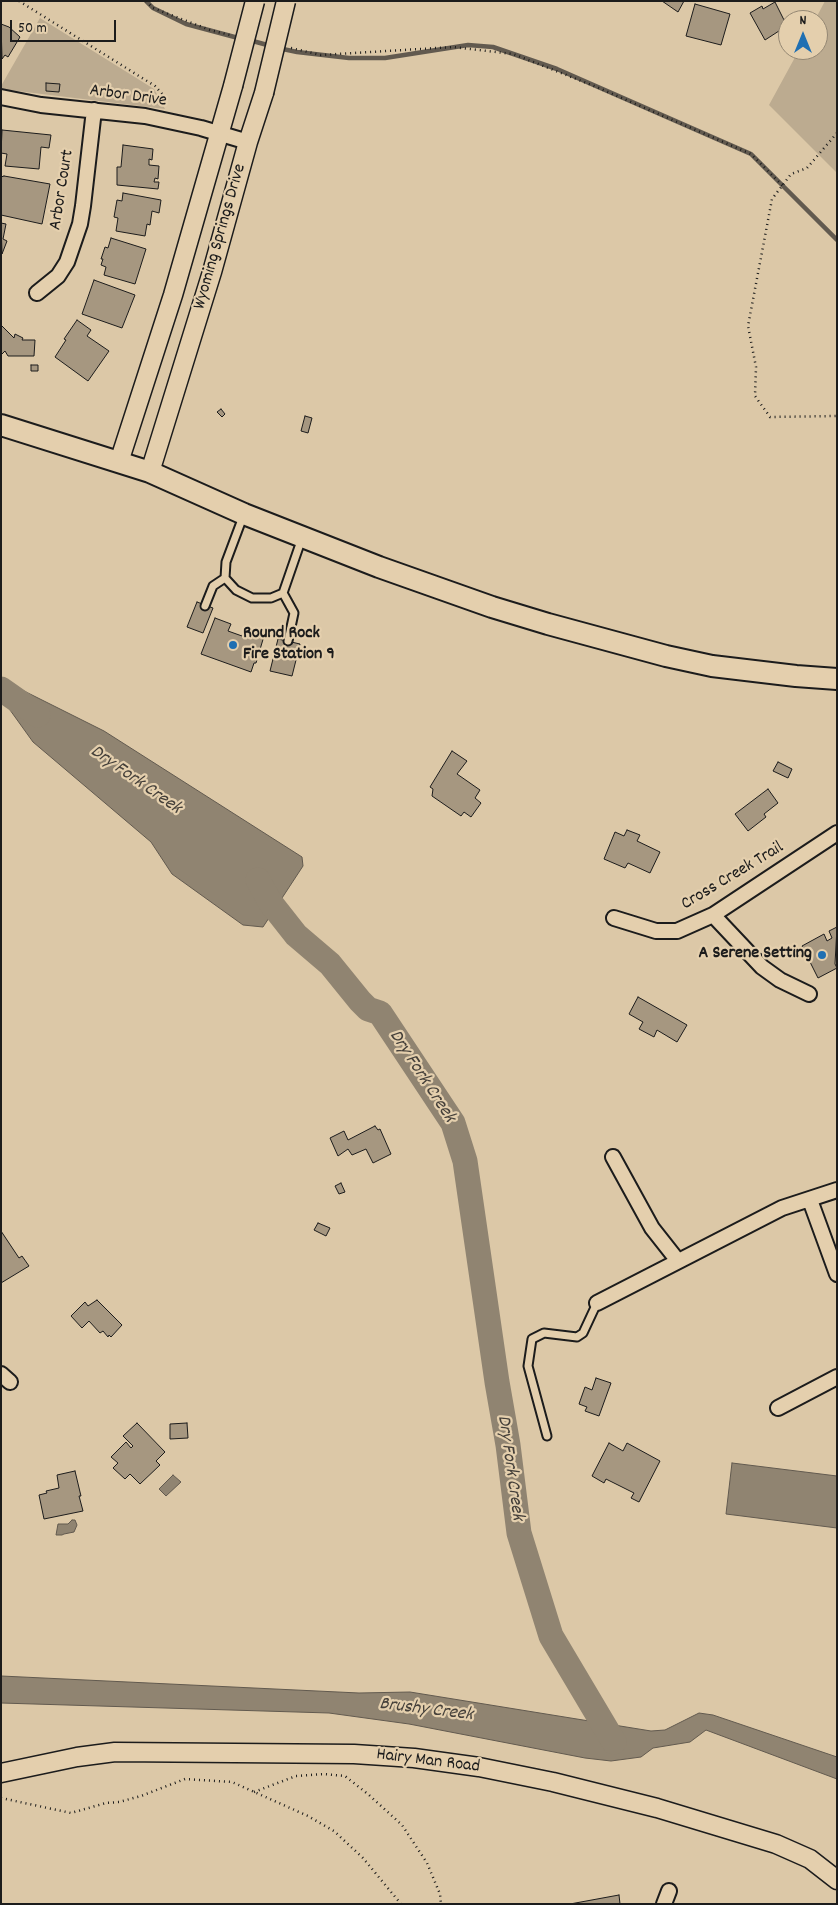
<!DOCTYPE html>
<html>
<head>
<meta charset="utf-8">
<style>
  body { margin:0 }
  #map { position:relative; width:838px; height:1905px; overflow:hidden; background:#dcc8a7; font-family:Dekko,sans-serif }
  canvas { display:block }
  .frame { position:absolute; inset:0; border:2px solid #1c1c1c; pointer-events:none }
  .north { position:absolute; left:778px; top:10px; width:50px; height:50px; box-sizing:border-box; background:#e4cfad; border:1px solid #948773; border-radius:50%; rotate:0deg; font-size:14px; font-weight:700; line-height:20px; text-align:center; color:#1c1c1c }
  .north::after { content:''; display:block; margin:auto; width:18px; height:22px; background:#1f6fb2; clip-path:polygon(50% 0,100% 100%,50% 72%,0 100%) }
  .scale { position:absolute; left:10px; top:20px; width:106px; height:22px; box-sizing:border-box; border:2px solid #1c1c1c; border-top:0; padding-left:6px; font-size:15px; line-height:18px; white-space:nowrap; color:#1c1c1c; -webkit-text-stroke:4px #e4cfad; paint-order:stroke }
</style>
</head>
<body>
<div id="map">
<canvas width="838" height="1905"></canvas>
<div class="frame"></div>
<div class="north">N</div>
<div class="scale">50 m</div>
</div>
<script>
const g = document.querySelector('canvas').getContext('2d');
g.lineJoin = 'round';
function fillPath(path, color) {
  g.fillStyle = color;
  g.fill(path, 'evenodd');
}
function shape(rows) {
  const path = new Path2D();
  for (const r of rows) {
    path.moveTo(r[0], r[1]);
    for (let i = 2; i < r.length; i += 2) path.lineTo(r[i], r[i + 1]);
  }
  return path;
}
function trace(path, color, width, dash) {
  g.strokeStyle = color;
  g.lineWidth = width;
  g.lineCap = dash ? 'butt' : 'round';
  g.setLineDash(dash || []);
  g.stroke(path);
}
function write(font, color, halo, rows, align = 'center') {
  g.font = font + ' Dekko,sans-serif';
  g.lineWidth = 4.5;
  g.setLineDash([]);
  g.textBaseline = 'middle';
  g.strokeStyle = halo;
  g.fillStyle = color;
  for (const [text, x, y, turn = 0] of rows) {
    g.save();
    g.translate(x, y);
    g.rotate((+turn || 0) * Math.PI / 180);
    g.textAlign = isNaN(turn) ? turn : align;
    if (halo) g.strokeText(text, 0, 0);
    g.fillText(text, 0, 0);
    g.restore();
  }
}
fillPath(shape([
  [825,1,837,1,837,173,769,105,799,50,818,50,818,20,815,20],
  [40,18,154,89,165,109,1,89,1,86]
]), '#bcab90');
const water = shape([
  [10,684,104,731,302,857,303,866,263,927,243,925,172,874,151,842,33,742,10,710,10,684],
  [732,1463,837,1476,837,1528,726,1514,732,1463],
  [173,1475,181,1482,166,1496,159,1489,173,1475],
  [72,1520,75,1520,77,1525,74,1532,64,1534,62,1535,56,1535,58,1524,68,1524,72,1520],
  [1,1676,359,1693,410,1692,651,1731,665,1730,699,1713,713,1715,837,1757,837,1779,706,1730,690,1742,653,1748,641,1757,611,1761,585,1758,409,1724,329,1713,1,1703,1,1676]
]);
fillPath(water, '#908471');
trace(water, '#625a4f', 1);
trace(shape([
  [146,1,153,8,186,24,242,39],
  [249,40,271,46],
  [278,48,297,52,349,58,385,58,468,45,493,47,557,69,751,154,837,240]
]), '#625a4f', 4.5);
trace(shape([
  [1,689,38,715],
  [258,880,270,902,296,935,330,964,360,1001,368,1009,380,1013,453,1123,465,1161,497,1382,508,1445,519,1533,551,1636,614,1742]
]), '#908471', 25);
const building = shape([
  [662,1,684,1,678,12,662,1],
  [775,2,788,28,784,30,782,29,765,40,750,13,762,6,763,9,775,2],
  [695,4,730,14,721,45,686,36,695,4],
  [1,24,9,27,20,37,8,57,5,55,2,59,1,24],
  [46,83,60,84,59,92,46,91,46,83],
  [2,130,51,135,49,148,41,147,39,169,5,166,7,154,1,153,2,130],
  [123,145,153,149,152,160,149,159,149,165,159,166,158,179,155,178,154,182,159,182,158,189,117,185,117,167,121,167,123,145],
  [4,176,50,184,42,224,1,215,1,177,4,176],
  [123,193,161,200,159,213,152,211,150,225,147,224,145,236,116,231,118,218,114,217,117,200,122,201,123,193],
  [1,223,6,224,3,239,7,241,2,254,1,223],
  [111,238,146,249,135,284,104,275,106,267,101,265,103,259,101,259,105,247,108,248,111,238],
  [94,280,135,295,122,328,82,314,94,280],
  [77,320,91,330,87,336,109,351,88,381,55,357,66,340,64,339,77,320],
  [1,325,14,338,15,334,23,338,22,340,35,340,34,356,8,356,5,351,1,355,1,325],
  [31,365,38,365,38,371,31,371,31,365],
  [221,409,225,414,222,417,217,412,221,409],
  [305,416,312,418,308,433,301,431,305,416],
  [197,602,213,608,203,633,187,627,197,602],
  [215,618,231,624,228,631,242,636,244,629,264,636,256,663,254,663,251,672,201,654,215,618],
  [278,639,300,644,292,676,270,671,278,639],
  [452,751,467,761,457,774,480,790,475,798,481,803,471,817,464,812,461,816,432,796,433,789,430,787,452,751],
  [778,762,792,769,788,778,773,771,778,762],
  [768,789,778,803,764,814,766,817,748,831,735,814,768,789],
  [627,830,640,835,637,841,660,852,650,873,628,863,625,868,604,859,615,832,624,836,627,830],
  [837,927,835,964,837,968,818,978,802,946,824,934,827,941,832,938,829,931,837,927],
  [638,997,687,1025,677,1042,657,1030,654,1037,639,1029,643,1022,629,1014,638,997],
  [375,1126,378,1130,380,1129,391,1154,373,1163,366,1149,352,1155,348,1149,338,1156,330,1138,344,1131,348,1140,375,1126],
  [341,1183,345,1192,339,1194,335,1186,341,1183],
  [318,1223,330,1228,326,1236,314,1230,318,1223],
  [1,1231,19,1258,22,1256,29,1266,1,1283,1,1231],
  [97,1300,122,1325,111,1337,109,1335,108,1337,103,1331,100,1333,89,1321,82,1328,71,1316,85,1302,88,1306,97,1300],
  [596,1378,611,1383,599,1416,585,1411,587,1407,579,1404,585,1387,592,1390,596,1378],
  [137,1423,165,1452,156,1461,160,1465,140,1484,130,1474,125,1479,113,1468,118,1463,111,1457,126,1442,131,1448,133,1446,123,1436,137,1423],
  [187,1423,188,1438,170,1439,170,1424,187,1423],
  [609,1443,623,1451,627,1443,660,1461,639,1502,631,1498,634,1493,606,1479,604,1483,592,1476,609,1443],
  [75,1471,80,1492,81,1496,79,1496,83,1511,44,1519,39,1495,47,1493,46,1491,59,1488,57,1475,75,1471],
  [619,1895,620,1904,570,1904,619,1895]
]);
fillPath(building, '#a69780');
trace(building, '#1c1c1c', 1);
const service = shape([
  [244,514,226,562,225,578,236,590,252,598,271,598,283,593,302,538],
  [283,593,294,613,288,641],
  [205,606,213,586,225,578],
  [547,1436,528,1366,532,1339,544,1333,577,1337,583,1333,597,1303]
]);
const minor = shape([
  [1,97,41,105,145,116,201,128,248,142],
  [37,293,58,276,67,262,80,224,83,206,94,110],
  [713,915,762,967,780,980,809,994],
  [614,918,656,931,677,931,713,915,837,833],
  [613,1157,652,1228,678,1261],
  [810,1200,837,1274],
  [597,1303,782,1208,837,1190],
  [1,1374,10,1382],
  [778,1408,837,1377],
  [664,1904,669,1891]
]);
const tertiary = shape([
  [119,462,173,295,233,86],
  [150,472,212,272,248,142,264,93],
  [1,1773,77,1757,115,1752,354,1754,414,1758,479,1767,553,1782,657,1808,776,1844,810,1859,837,1880]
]);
const secondary = shape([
  [1,425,150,472,244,514,379,567,492,607,548,624,666,656,712,666,796,676,837,679]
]);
trace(service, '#1c1c1c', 11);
trace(minor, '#1c1c1c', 18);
trace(tertiary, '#1c1c1c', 21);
trace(secondary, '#1c1c1c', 24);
trace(shape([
  [19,1,155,86,163,95,164,106],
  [146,1,153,8,210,30,230,35],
  [291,48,321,55,453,47,513,54,594,86,751,154,783,186],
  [837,133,807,168,791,174,772,199,748,326,756,367,755,396,770,417,837,416],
  [254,1792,296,1776,324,1774,345,1776,369,1795,402,1825,427,1863,440,1894,441,1904],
  [1,1798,71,1813,106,1803,119,1802,141,1796,185,1779,232,1782,308,1816,334,1831,363,1858,401,1904]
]), '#1c1c1c', 2.5, [1, 4]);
trace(service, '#e4cfad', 7);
trace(minor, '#e4cfad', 14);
trace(tertiary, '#e4cfad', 18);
trace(secondary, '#e4cfad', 20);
const tertiaryBridge = shape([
  [233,86,255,1],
  [264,93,286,1]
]);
trace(tertiaryBridge, '#1c1c1c', 21, []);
trace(tertiaryBridge, '#e4cfad', 18);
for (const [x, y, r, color] of [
  [233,645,5,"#1f6fb2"],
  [822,955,5,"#1f6fb2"]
]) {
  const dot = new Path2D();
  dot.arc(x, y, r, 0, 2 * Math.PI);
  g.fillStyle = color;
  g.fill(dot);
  trace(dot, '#e4cfad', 2);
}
write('18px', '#1c1c1c', '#e4cfad', [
  ["Arbor Drive",128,97,8],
  ["Arbor Court",63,190,-81],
  ["Wyoming Springs Drive",221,237,-74],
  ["Cross Creek Trail",733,877,-31],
  ["Hairy Man Road",428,1762,7]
]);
write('bold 18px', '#1c1c1c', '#e4cfad', [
  ["Round Rock",243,635],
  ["Fire Station 9",243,656],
  ["A Serene Setting",812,955,"right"]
], 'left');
write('italic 19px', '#45403a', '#e4cfad', [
  ["Dry Fork Creek",135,781,35],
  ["Dry Fork Creek",421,1077,57],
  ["Dry Fork Creek",509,1468,82],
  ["Brushy Creek",426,1711,7]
]);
</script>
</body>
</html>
